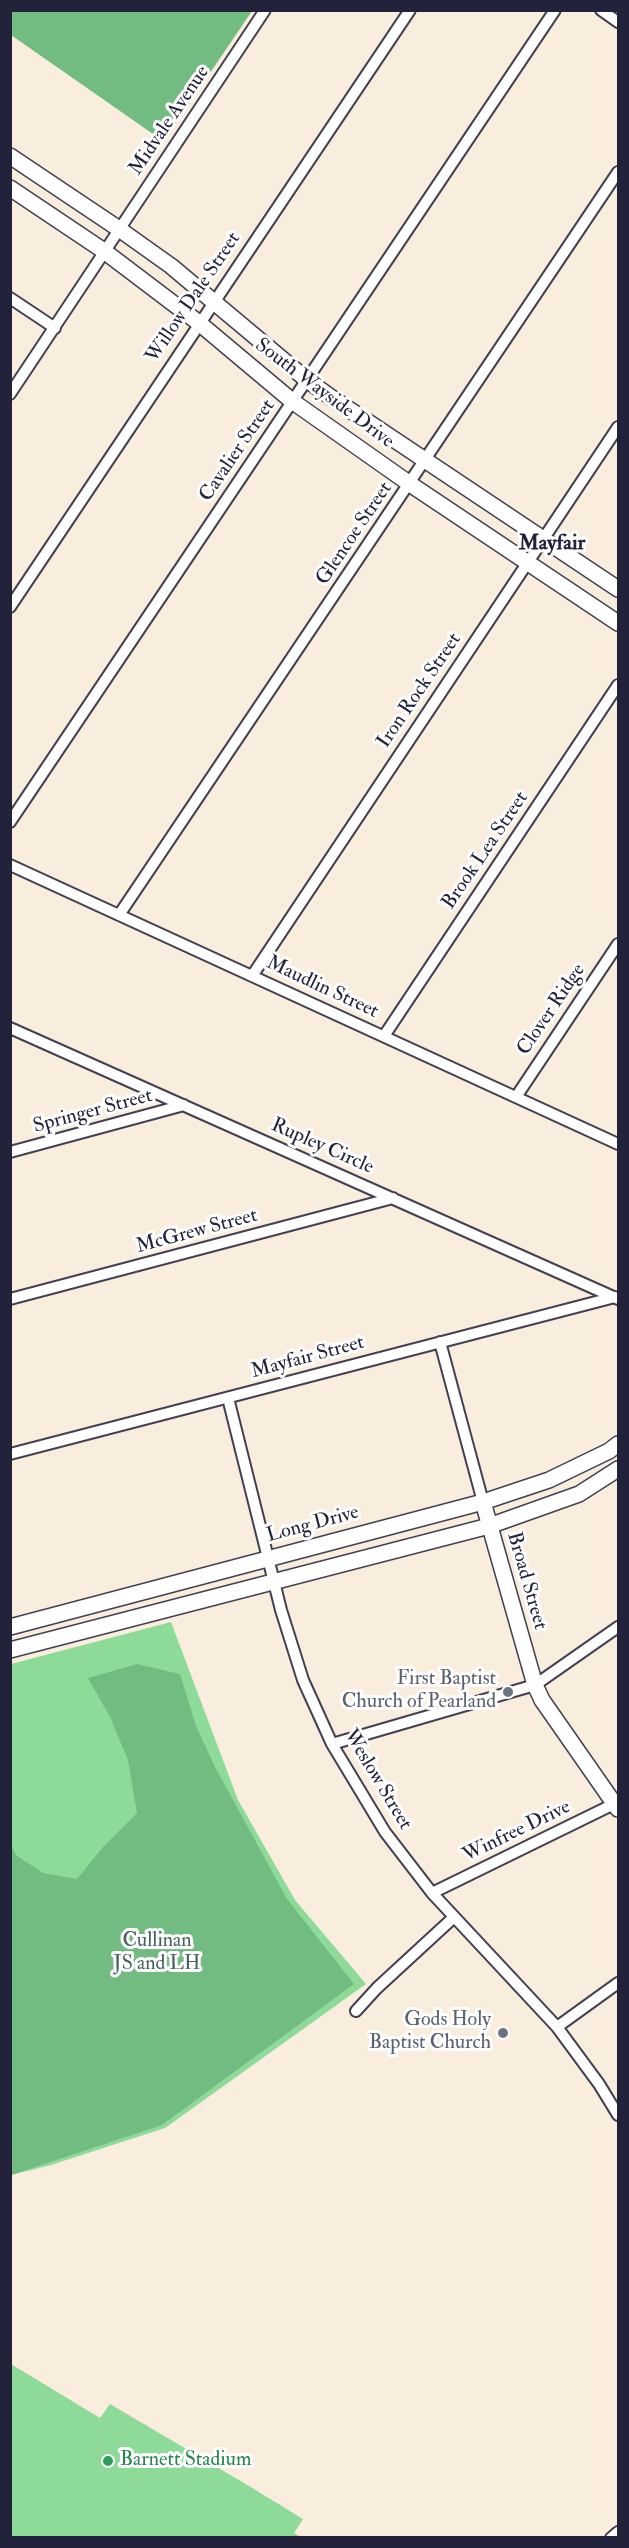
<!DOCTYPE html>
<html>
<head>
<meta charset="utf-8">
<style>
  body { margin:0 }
  #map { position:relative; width:629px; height:2548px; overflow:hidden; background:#f9eddd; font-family:"IM FELL Double Pica",serif }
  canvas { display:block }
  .frame { position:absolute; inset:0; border:12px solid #22223b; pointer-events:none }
</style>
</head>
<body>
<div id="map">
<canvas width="629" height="2548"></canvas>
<div class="frame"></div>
</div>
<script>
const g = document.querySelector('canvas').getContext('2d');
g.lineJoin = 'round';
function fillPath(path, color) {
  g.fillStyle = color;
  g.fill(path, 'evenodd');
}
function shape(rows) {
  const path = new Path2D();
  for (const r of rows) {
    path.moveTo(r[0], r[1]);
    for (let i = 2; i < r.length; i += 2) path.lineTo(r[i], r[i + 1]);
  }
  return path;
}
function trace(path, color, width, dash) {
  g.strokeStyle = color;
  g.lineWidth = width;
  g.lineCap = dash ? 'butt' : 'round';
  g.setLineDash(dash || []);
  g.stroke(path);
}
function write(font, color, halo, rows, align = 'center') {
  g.font = font + ' "IM FELL Double Pica",serif';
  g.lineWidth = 6;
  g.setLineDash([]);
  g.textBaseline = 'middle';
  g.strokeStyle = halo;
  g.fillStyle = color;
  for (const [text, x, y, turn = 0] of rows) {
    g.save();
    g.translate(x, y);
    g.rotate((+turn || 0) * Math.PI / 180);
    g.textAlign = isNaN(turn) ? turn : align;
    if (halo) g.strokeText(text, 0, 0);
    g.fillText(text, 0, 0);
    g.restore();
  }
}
fillPath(shape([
  [171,1622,238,1800,295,1900,366,1984,165,2128,51,2165,11,2175,11,1664],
  [11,2364,100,2418,110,2404,249,2486,303,2519,294,2533,301,2537,11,2537]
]), '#8edb99');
fillPath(shape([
  [11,10,252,10,252,11,168,135,153,134,11,35],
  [137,1664,180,1674,196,1726,215,1767,287,1899,354,1984,162,2125,11,2175,11,1845,16,1855,43,1873,77,1879,103,1847,137,1813,128,1760,110,1717,88,1678]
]), '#72bb81');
const street = shape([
  [601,10,618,22],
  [10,298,55,328],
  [10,394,265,10],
  [10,607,410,10],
  [10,822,555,10],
  [10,865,618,1144],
  [119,915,618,172],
  [252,976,618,427],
  [10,1028,618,1299],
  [384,1036,618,685],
  [516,1097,618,944],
  [10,1152,184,1105],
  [10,1299,393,1198],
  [440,1342,483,1502],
  [228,1398,281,1610,303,1680,332,1744,385,1832,432,1893,557,2027,599,2084,618,2115],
  [10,1454,615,1297],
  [332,1744,535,1685,618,1627],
  [432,1893,618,1802],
  [356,2011,377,1988,453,1918],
  [557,2027,618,1983],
  [611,2538,618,2532]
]);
const secondary = shape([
  [10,156,119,229,171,266,307,380,332,398,618,589],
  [10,188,104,251,199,323,292,401,410,484,618,623],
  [483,1502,535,1685,542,1700,618,1809],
  [10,1627,483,1502,549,1480,609,1451,618,1444],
  [10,1650,489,1526,579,1494,618,1469]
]);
trace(street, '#424053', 14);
trace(secondary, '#424053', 18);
trace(street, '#fff', 10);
trace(secondary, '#fff', 15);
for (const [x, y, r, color] of [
  [508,1692,6,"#6b7280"],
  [503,2033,6,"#6b7280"],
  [108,2461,6,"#2e9e5b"]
]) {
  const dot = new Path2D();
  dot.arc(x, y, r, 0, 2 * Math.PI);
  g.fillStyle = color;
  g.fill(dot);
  trace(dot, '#fff', 2);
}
write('20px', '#22223b', '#fff', [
  ["Midvale Avenue",170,121,-56],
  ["Willow Dale Street",194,298,-56],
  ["South Wayside Drive",324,394,37],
  ["Cavalier Street",238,451,-56],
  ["Glencoe Street",355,534,-56],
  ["Iron Rock Street",420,691,-56],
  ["Brook Lea Street",486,851,-56],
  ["Maudlin Street",322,988,25],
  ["Clover Ridge",552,1010,-56],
  ["Springer Street",93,1112,-15],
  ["Rupley Circle",322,1147,24],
  ["McGrew Street",197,1232,-15],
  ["Mayfair Street",308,1358,-15],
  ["Long Drive",313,1525,-15],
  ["Broad Street",526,1581,74],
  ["Weslow Street",377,1780,59],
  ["Winfree Drive",517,1832,-26]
]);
write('20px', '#5b616d', '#fff', [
  ["First Baptist",496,1680],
  ["Church of Pearland",496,1703],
  ["Gods Holy",491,2021],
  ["Baptist Church",491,2044]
], 'right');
write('20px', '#48635c', '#fff', [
  ["Cullinan",157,1942],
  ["JS and LH",157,1965]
]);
write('20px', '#27864d', '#fff', [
  ["Barnett Stadium",120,2461]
], 'left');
write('bold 21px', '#22223b', '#fff', [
  ["Mayfair",552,544]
]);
</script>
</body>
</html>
